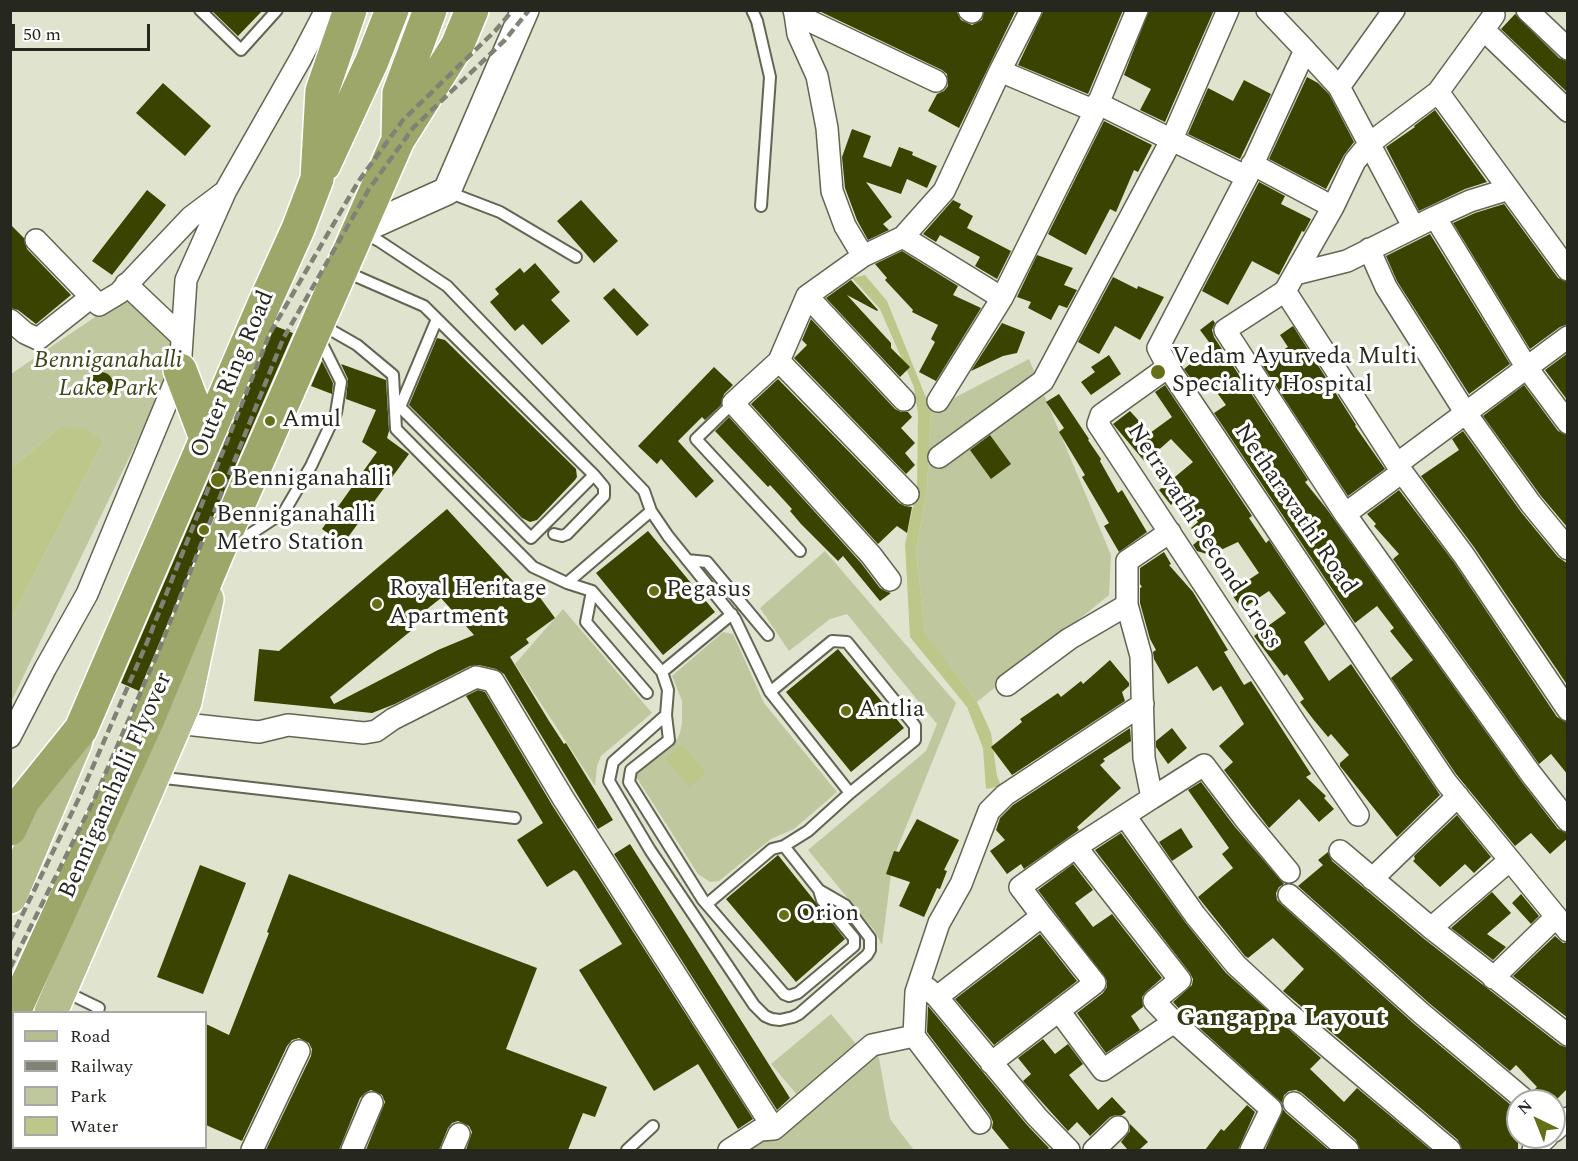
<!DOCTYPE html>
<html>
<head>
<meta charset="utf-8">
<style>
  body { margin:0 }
  #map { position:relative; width:1578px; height:1161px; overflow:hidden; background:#e0e4cf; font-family:Spectral,serif }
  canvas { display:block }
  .frame { position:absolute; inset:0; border:12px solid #262820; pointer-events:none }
  .legend { position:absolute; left:12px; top:1011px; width:195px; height:138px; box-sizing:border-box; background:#fff; border:2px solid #a8a9a6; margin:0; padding:8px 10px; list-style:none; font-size:18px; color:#262820 }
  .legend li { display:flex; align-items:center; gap:12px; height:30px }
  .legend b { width:30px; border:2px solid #a8a9a6 }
  .north { position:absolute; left:1506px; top:1089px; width:60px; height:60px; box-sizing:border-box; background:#fff; border:2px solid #a8a9a6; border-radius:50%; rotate:317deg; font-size:16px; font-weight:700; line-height:24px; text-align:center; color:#262820 }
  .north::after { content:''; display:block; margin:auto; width:21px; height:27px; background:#646f18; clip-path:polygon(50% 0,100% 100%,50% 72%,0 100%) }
  .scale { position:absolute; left:12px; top:24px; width:138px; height:27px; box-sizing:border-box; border:3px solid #262820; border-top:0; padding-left:8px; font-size:18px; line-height:21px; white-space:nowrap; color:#262820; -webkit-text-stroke:4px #fff; paint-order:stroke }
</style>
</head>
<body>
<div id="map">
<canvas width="1578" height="1161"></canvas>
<div class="frame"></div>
<ul class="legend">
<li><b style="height:8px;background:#b6bd8f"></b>Road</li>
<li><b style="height:8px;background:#7f8274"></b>Railway</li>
<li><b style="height:16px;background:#bfc79f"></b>Park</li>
<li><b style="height:16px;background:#bcc789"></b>Water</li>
</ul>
<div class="north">N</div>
<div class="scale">50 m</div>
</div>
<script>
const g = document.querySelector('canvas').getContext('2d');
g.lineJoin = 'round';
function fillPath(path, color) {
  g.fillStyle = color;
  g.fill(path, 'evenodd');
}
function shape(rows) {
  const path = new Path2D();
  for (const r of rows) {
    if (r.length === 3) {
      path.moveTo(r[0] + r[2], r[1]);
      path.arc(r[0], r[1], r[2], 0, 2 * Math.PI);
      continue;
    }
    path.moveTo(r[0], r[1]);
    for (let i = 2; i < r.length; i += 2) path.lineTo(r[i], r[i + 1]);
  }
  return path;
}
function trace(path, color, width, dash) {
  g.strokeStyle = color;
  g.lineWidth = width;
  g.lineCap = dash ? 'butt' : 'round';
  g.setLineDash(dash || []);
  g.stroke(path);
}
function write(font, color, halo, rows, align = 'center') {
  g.font = font + ' Spectral,serif';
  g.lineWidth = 6;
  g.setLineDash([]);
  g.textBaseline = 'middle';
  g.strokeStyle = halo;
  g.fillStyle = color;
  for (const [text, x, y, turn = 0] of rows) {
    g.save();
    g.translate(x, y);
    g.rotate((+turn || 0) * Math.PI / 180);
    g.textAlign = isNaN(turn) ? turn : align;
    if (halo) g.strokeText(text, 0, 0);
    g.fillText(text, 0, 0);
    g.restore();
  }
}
fillPath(shape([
  [129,294,171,337,170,373,11,702,11,619,103,442,60,427,11,469,11,374],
  [1029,359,1111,555,1109,595,977,702,925,634,916,551,927,490,931,410],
  [825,551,956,703,893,859,882,945,874,930,808,850,926,751,937,724,847,614,830,619,789,651,760,608],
  [563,609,652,713,601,756,597,766,595,786,515,664],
  [723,632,733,634,764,703,837,792,794,829,771,839,719,881,710,882,698,874,635,775,677,739,680,733,682,723,682,701,672,676],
  [831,1014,857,1045,798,1096,771,1064],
  [877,1047,890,1119,914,1150,745,1150]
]), '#bfc79f');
fillPath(shape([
  [865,275,887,301,931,410,927,490,916,551,925,633,977,702,991,733,997,776,1001,786,986,789,983,748,967,707,910,637,905,544,917,488,918,414,914,387,880,309,852,278],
  [60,427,86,429,103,442,11,619,11,469],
  [682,745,706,773,689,787,666,759]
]), '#bcc789');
fillPath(shape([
  [211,10,263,10,238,36],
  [817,10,956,10,961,20,972,25,982,20,984,10,1016,10,959,128,928,111,937,94,944,91,948,86,947,74,942,70],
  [1044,10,1123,10,1088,94,1018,65],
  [1149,10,1214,10,1165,122,1140,110,1151,89,1124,75],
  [1515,14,1559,58,1568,61,1568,93,1501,29],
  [1307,77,1318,83,1329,94,1354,142,1344,155,1326,189,1269,159],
  [1244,80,1271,94,1240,159,1188,134,1208,88,1233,101],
  [163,83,211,126,185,156,136,113],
  [1435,110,1487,182,1465,189,1419,211,1386,147,1415,127,1414,126],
  [1104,121,1152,145,1138,172,1134,170,1116,212,1110,209,1086,255,1048,234],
  [852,129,871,136,863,157,891,167,899,147,913,152,912,155,937,166,927,188,907,179,901,194,866,182,892,217,883,224,889,230,868,240,857,220,845,188,842,157],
  [1259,182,1285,196,1281,204,1311,219,1304,232,1302,231,1279,275,1252,261,1228,305,1202,291],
  [147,190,166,205,112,275,92,261],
  [581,200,618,241,594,263,557,221],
  [953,200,961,204,959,208,973,216,967,228,1011,251,997,279,975,266,980,257,940,235,936,242,923,234],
  [1504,204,1558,278,1568,282,1568,324,1560,327,1530,349,1453,223,1475,213],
  [10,224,24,238,27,249,71,295,36,324,18,310,10,308],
  [1430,234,1510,364,1469,394,1397,281,1386,256],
  [902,251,958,286,953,295,981,308,936,381,919,372,935,342,931,339,938,325,912,312,913,310,885,280,887,278,875,264],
  [1037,255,1073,268,1064,285,1077,290,1067,308,1059,305,1051,320,1028,308,1031,302,1017,297],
  [535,263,560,292,551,300,570,321,542,345,523,324,515,331,490,302,499,294,495,289,520,268,524,273],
  [1113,277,1137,289,1138,286,1164,297,1140,340,1115,326,1099,354,1078,342],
  [851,280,878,310,877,311,847,295,891,343,891,348,910,367,900,377,826,298],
  [614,288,649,325,637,336,603,298],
  [811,319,895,409,901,412,908,412,912,417,901,428,915,443,905,453,915,465,906,474,794,358,807,345,802,340],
  [1213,320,1215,323,1212,330,1214,337,1308,480,1305,482,1326,508,1521,781,1558,829,1568,833,1568,838,1550,854,1531,833,1515,846,1456,774,1391,678,1413,660,1390,631,1394,628,1377,606,1355,623,1214,413,1226,405,1209,382,1199,390,1184,369,1212,346,1200,330],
  [1002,323,1025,332,1017,353,1003,356,971,371],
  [275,326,293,333,199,549,139,691,121,683],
  [1293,326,1356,425,1355,426,1385,469,1348,496,1261,363,1288,347,1280,335],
  [437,338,445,340,576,469,577,477,575,480,537,520,530,522,522,518,409,405],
  [1568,353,1568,401,1545,370],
  [1109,355,1121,374,1091,395,1081,382,1095,372,1091,367],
  [322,361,333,383,332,394,311,386],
  [341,364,386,380,389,431,387,438,409,454,343,544,322,529,377,452,362,442,376,410,346,399,348,379],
  [714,367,733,385,724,394,721,405,705,420,702,417,678,441,714,481,696,498,661,459,657,464,638,446],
  [101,384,12],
  [778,379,899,503,905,506,912,507,907,533,897,526,878,544,751,404],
  [1165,385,1252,516,1249,518,1266,543,1269,540,1325,624,1304,642,1329,681,1351,664,1440,795,1397,837,1340,766,1340,763,1349,755,1331,734,1328,737,1313,719,1300,702,1304,699,1287,674,1284,676,1254,636,1286,613,1269,591,1242,609,1230,592,1259,573,1238,542,1210,555,1197,551,1193,545,1200,539,1191,528,1198,522,1179,498,1171,505,1159,490,1193,462,1171,439,1145,462,1113,424,1130,411,1150,433,1172,417,1155,392],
  [1524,385,1558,431,1568,435,1568,528,1541,496,1483,416],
  [1059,394,1089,439,1088,440,1101,459,1100,461,1118,493,1122,490,1147,532,1119,552,1104,526,1109,523,1082,477,1085,475,1059,432,1064,428,1046,402],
  [729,417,861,563,880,588,885,591,891,593,880,601,843,556,838,561,801,524,790,511,792,509,770,485,768,487,731,448,715,431],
  [1463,431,1521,512,1558,557,1568,564,1568,686,1474,547,1421,476,1459,450,1452,439],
  [990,435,1011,464,991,479,970,450],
  [1399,490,1453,561,1557,717,1568,723,1568,775,1551,754,1539,764,1393,559,1399,554,1374,526,1376,524,1367,514],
  [447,509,525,594,533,588,555,618,526,639,529,643,510,657,549,721,564,744,566,743,613,820,598,829,504,674,496,669,479,665,470,666,395,704,372,713,254,701,259,649,279,651],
  [441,598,474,635,438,650,334,704,330,697,412,630,407,625],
  [648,531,715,612,663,655,596,573],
  [1164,552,1171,564,1169,565,1193,592,1228,650,1224,652,1244,685,1251,681,1311,774,1306,777,1326,796,1324,798,1334,809,1319,822,1299,799,1269,828,1224,770,1233,762,1219,746,1244,724,1221,686,1213,691,1197,666,1168,684,1154,659,1153,652,1156,650,1150,639,1140,603,1140,588,1142,587,1140,584,1140,568],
  [838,649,904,728,851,772,786,692],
  [1110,660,1129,683,1129,686,1122,692,1125,701,1012,775,991,747,1022,722,1020,719,1058,693,1061,697,1081,681,1083,684],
  [478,690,485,692,552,805,753,1119,738,1129,698,1064,654,1091,579,970,622,944,577,872,574,870,547,887,517,840,543,823,466,696],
  [1130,728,1131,741,1103,759,1105,761,1100,765,1121,788,1077,827,1079,830,1024,869,1021,864,1007,874,990,851,1005,840,996,830,1000,818,1013,805],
  [1172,728,1187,748,1168,764,1156,747,1156,741],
  [1201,782,1235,827,1284,884,1279,887,1276,893,1277,900,1281,904,1413,1023,1518,1111,1518,1150,1462,1150,1458,1140,1283,991,1304,969,1273,938,1248,958,1245,956,1198,897,1233,868,1222,854,1229,848,1188,790],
  [1457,815,1491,857,1474,873,1465,864,1440,887,1413,861,1415,859,1414,856],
  [917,819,959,840,944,870,947,871,940,889,937,888,924,917,899,906,910,882,886,874,894,851,899,852],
  [1181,828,1193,847,1172,861,1159,842],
  [1121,833,1185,922,1226,973,1321,1058,1310,1069,1344,1102,1357,1088,1431,1150,1360,1150,1356,1140,1302,1093,1296,1090,1289,1091,1284,1095,1282,1103,1183,1013,1173,1002,1192,985,1193,979,1190,973,1095,850],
  [630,844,790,1098,777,1110,614,854],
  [1328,852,1332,861,1423,938,1560,1045,1568,1048,1568,1088,1555,1101,1539,1101,1533,1091,1537,1087,1516,1065,1510,1071,1429,1003,1298,886,1323,865,1318,860],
  [778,855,845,939,796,982,726,899],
  [1073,864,1093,890,1075,903,1093,927,1112,914,1162,978,1146,992,1142,997,1143,1007,1131,1016,1140,1030,1106,1053,1077,1013,1103,993,1107,987,1107,981,1038,890],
  [200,865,246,883,203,994,157,977],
  [289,874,537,968,506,1049,607,1087,595,1117,583,1113,568,1150,466,1150,472,1132,469,1126,458,1121,452,1123,448,1128,439,1150,366,1150,385,1102,382,1095,371,1090,365,1093,360,1098,339,1150,266,1150,311,1056,312,1049,309,1043,299,1038,292,1040,287,1046,242,1141,206,1125,206,1024,229,1035,269,933,267,932],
  [1492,892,1511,913,1487,934,1506,947,1493,960,1451,928],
  [1521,894,1539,916,1531,924,1512,903],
  [1040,934,1077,981,994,1045,955,999],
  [1555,936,1563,943,1568,943,1568,1018,1513,976],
  [928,1006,1027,1125,1049,1148,1047,1150,1010,1150,992,1128,993,1122,990,1115,927,1032],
  [1043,1039,1055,1054,1068,1044,1083,1064,1069,1075,1098,1110,1112,1097,1126,1112,1122,1115,1116,1115,1110,1117,1090,1136,1077,1122,1068,1131,1023,1081,1031,1074,1018,1058],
  [1247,1105,1255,1112,1238,1150,1205,1150,1221,1129,1224,1131],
  [1283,1109,1286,1113,1329,1150,1265,1150],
  [1130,1124,1148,1142,1139,1150,1128,1150,1121,1142,1130,1131]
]), '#3b4300');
const service = shape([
  [200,10,241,50,277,10],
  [752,10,757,21,770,77,761,206],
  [448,192,500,212,576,257],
  [363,233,379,241,447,286,644,491,651,511,668,536,735,619,770,692,850,793,808,831,784,846,819,890,845,905,870,938,870,950,867,955,799,1014,793,1017,780,1020,772,1019,765,1016,754,1005,650,850,609,781,613,762,666,715],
  [344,271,424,306,594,475,531,538,400,407,437,319],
  [322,325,357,345,393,375,396,429,533,567,567,583,592,591,662,672,668,690,666,715,669,740,631,770,629,782,703,900,784,994,789,996,798,993,854,946,854,938,822,900,819,890],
  [733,403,696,439,800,551],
  [554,534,562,536,567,534,604,496,604,487,594,475],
  [229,548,284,512,311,466,336,413,341,382,319,338],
  [687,560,707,562,768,635],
  [567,583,651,511],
  [592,591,586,622,647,693],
  [662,672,732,614],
  [770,692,832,641,847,642,915,726,915,740,850,793],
  [156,777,515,818],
  [707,904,772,849,784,846],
  [64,991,99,1008,97,1012],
  [10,1128,14,1129],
  [42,1148,43,1150],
  [627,1150,653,1126]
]);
const minor = shape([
  [794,10,795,14,936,81],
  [969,10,972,12],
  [1267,10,1305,50,1247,177,1158,348,1168,367,1446,782,1568,931],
  [1527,10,1568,49],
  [795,14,798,34,817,76,827,128,832,191,845,226,863,256],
  [1494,15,1438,92,1370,143,1355,161,1333,207,1285,291,1402,472,1463,554,1568,710],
  [1484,30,1568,111],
  [1305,50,1339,87,1413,226],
  [1000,71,1095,111],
  [1339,87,1394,10],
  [1438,92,1568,270],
  [1097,103,1247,177],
  [1252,164,1333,207],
  [1435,217,1527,368,1568,423],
  [903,237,1002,298],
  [36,240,99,305,119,293,191,217,223,193],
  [1369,249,1386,287,1465,412,1531,504,1568,549],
  [1295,274,1347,261,1435,217,1470,201,1509,189],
  [126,284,182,337],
  [1285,291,1225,330,1345,514,1402,472],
  [807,296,904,400],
  [10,320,25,333,38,339,90,298],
  [779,361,908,494],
  [1168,367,1101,415,1098,424,1296,724,1358,815],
  [938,401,1002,298,1095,111,1137,10],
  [939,457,1043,381,1172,139,1228,10],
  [1397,464,1568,337],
  [1345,514,1531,774,1568,821],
  [890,580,871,555,733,403,779,361,807,296,863,256,903,237,944,191,1000,71,1031,10],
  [1007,685,1069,639,1127,605],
  [176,723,259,732,288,725,364,733,376,731,393,719,476,677,493,681,563,798,774,1129],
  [10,737,45,669,87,594,180,370,186,280,226,190,301,58,326,10],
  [1152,798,1204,765,1245,819,1289,872],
  [1125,816,1195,915,1236,965,1287,1012,1450,1150],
  [1076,847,1180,980,1154,1001,1174,1022],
  [1340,851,1431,928,1568,1035],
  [1372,879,1458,796],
  [1289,895,1421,1013,1526,1101],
  [1431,928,1510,860],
  [1493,978,1556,917],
  [927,988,937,997,1037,1117,1069,1150],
  [937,997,1042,916,1020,887,1076,847,1152,798,1144,758,1141,656,1127,605,1127,561,1170,532],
  [1059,1011,1103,1070,1174,1022,1271,1109,1251,1150],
  [991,1063,1095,983,1042,916],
  [1294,1103,1348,1150],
  [980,1123,914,1036,916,992,939,923,961,884,989,811,1005,795,1143,704],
  [1554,1131,1568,1118],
  [91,1148,98,1150],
  [252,1150,299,1051],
  [352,1150,372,1103],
  [452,1150,459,1134],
  [729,1150,760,1130,774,1129,872,1045,914,1036],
  [1094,1150,1118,1127],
  [1533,1150,1547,1137]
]);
const tertiary = shape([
  [358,231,447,191,525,10]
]);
const primary = shape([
  [10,897,76,741],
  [51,1012,185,702,207,599],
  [10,1104,14,1098]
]);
const trunk = shape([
  [398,140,399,93,430,10],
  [324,165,372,61,392,10],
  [180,370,206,438],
  [10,829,23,801,81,729,265,302,298,229,317,179,322,91,350,10],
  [14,1012,148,719,216,556,398,140,457,46,472,10]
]);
trace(service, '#616552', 14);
trace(minor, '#616552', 24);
trace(tertiary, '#616552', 30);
trace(primary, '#fff', 36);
trace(trunk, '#fff', 36);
trace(service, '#fff', 10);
trace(minor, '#fff', 21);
trace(tertiary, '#fff', 27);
trace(primary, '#b6bd8f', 33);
trace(trunk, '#9ea76a', 33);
trace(shape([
  [10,940,80,796,146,645,270,333,358,182,403,120,495,31,513,10],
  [10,968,93,802,159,650,283,339,369,189,413,128,505,40,529,10]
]), '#7f8274', 4.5, [9, 4.5]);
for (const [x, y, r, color] of [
  [1158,372,8,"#646f18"],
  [270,421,6,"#646f18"],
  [218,480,8,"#646f18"],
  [204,530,6,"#646f18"],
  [654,591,6,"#646f18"],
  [377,604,6,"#646f18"],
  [846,711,6,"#646f18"],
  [784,915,6,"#646f18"]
]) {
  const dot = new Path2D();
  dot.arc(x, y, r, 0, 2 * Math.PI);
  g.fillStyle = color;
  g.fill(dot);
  trace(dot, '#fff', 2);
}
write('24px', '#262820', '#fff', [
  ["Vedam Ayurveda Multi",1172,358],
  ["Speciality Hospital",1172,386],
  ["Amul",282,421],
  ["Benniganahalli",232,480],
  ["Benniganahalli",216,516],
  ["Metro Station",216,544],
  ["Royal Heritage",389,590],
  ["Apartment",389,618],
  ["Pegasus",666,591],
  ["Antlia",858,711],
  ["Orion",796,915]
], 'left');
write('italic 24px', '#3f4517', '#fff', [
  ["Benniganahalli",108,362],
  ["Lake Park",108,390]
]);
write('24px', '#262820', '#fff', [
  ["Outer Ring Road",234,375,-67],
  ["Netharavathi Road",1294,510,56],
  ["Netravathi Second Cross",1203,537,57],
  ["Benniganahalli Flyover",117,786,-66]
]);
write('bold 26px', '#333811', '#fff', [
  ["Gangappa Layout",1281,1020]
]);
</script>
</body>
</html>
